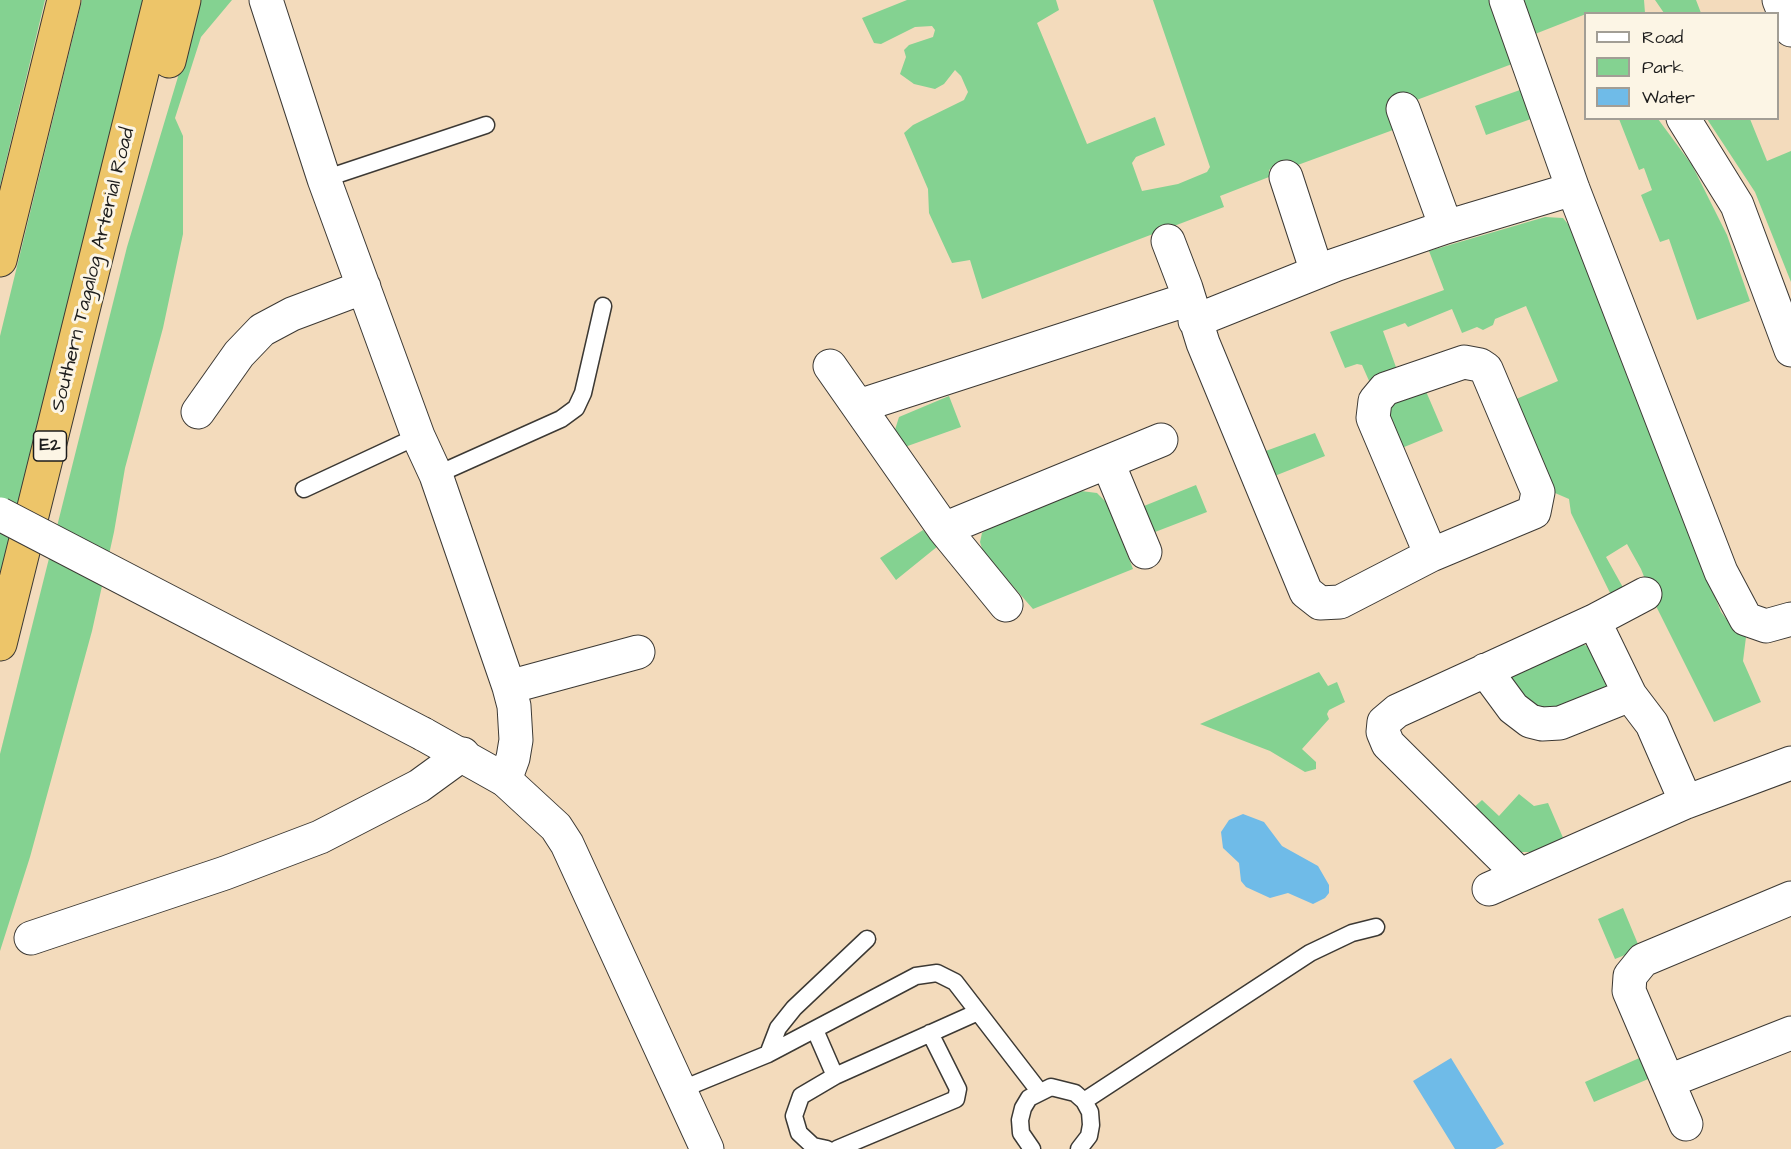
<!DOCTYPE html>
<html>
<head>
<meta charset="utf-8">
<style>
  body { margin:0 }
  #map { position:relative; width:1791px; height:1149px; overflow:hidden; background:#f3dbbc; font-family:"Architects Daughter",sans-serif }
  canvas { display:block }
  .legend { position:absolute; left:1584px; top:12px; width:195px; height:108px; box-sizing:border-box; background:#fcf5e5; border:2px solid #a29e95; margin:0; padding:8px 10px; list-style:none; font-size:18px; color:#1c1c1c }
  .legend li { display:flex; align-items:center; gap:12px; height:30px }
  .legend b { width:30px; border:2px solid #a29e95 }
</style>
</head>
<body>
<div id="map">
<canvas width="1791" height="1149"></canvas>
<ul class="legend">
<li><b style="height:8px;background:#fff"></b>Road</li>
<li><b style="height:16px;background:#84d291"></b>Park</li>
<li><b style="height:16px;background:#6fbbe8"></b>Water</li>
</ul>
</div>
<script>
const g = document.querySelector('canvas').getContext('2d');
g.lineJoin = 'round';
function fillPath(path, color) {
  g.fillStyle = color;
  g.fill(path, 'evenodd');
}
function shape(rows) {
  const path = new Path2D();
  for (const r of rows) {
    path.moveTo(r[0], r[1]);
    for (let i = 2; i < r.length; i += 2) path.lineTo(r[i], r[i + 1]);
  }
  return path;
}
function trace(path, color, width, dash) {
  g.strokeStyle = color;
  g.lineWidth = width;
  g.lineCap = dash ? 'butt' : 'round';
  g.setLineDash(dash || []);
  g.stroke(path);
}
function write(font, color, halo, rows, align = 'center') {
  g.font = font + ' "Architects Daughter",sans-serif';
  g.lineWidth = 6;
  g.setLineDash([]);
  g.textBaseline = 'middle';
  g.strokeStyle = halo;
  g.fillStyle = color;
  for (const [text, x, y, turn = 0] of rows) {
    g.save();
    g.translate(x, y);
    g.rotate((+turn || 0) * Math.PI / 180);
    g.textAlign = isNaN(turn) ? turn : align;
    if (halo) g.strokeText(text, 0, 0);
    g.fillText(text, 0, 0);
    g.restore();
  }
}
fillPath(shape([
  [0,0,45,0,0,186],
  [82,0,144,0,0,586,0,336],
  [201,0,232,0,201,37,175,118,183,136,183,234,163,328,125,468,114,532,92,631,30,857,0,951,0,754,127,247],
  [907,0,1056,0,1059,10,1037,23,1087,144,1155,117,1165,145,1136,157,1132,163,1142,191,1178,184,1207,172,1210,167,1153,0,1489,0,1512,64,1414,101,1407,92,1398,94,1389,100,1386,107,1393,130,1295,166,1281,162,1277,163,1269,170,1269,177,1220,196,1224,207,982,299,970,260,952,263,929,213,928,189,904,133,913,125,964,100,968,92,961,76,955,70,944,84,935,89,914,84,900,74,906,57,904,50,909,45,933,37,935,30,932,26,915,27,881,44,874,43,862,18],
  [1523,0,1644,0,1645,13,1586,14,1535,34],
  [1655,0,1696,0,1701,13,1664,13],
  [1520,90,1531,119,1486,135,1475,106],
  [1619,119,1658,119,1692,165,1727,235,1750,301,1697,320,1669,239,1660,242,1641,195,1652,190,1644,168,1639,170],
  [1707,119,1750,119,1767,161,1791,151,1791,282,1755,192],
  [1545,217,1563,218,1572,229,1625,371,1721,612,1731,625,1746,637,1743,661,1761,702,1714,722,1655,604,1641,569,1627,544,1606,557,1625,591,1612,597,1571,513,1569,499,1555,493,1514,400,1558,381,1526,306,1495,319,1493,325,1483,330,1477,327,1462,333,1452,309,1408,327,1405,323,1383,331,1397,370,1370,383,1362,365,1357,364,1345,368,1330,332,1444,290,1429,251],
  [1425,389,1443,431,1397,450,1386,405],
  [949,396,961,427,902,448,894,433,899,417],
  [1315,433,1325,456,1272,477,1263,452],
  [1196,485,1207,512,1155,532,1144,506],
  [1081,491,1097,493,1108,504,1133,569,1033,609,983,552,980,542,982,533,998,521],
  [923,530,938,546,896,580,880,558],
  [1581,644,1591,647,1608,678,1605,690,1535,714,1510,677],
  [1319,672,1328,686,1337,682,1345,702,1329,710,1327,714,1329,719,1302,749,1316,762,1316,769,1305,772,1270,751,1200,724],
  [1519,794,1534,806,1548,803,1564,840,1533,852,1518,852,1470,811,1482,800,1499,816],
  [1623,908,1640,949,1615,959,1598,919],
  [1644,1056,1653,1077,1594,1102,1585,1082]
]), '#84d291');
fillPath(shape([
  [1243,814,1264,822,1282,846,1318,866,1329,885,1329,893,1325,898,1313,904,1288,893,1270,898,1246,887,1241,881,1239,863,1223,848,1221,832,1229,820],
  [1451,1058,1504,1144,1495,1149,1455,1149,1413,1081]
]), '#6fbbe8');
const service = shape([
  [324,179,486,125],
  [436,475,561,419,576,408,583,393,603,306],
  [304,489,418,436],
  [815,1030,835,1076],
  [768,1054,778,1028,794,1008,867,939],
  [680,1090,768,1054,916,976,937,973,955,982,1039,1091],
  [1084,1101,1310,953,1352,933,1376,927],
  [827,1149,813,1146,799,1133,794,1116,801,1096,835,1076,978,1012],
  [837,1149,956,1099,958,1089,930,1033],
  [1032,1149,1021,1133,1020,1120,1023,1108,1029,1098,1051,1087,1075,1093,1084,1101,1090,1112,1091,1125,1089,1136,1079,1149]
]);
const minor = shape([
  [266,0,324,179,418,436,436,475,509,687,514,706,516,740,513,758,505,780],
  [1506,0,1573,189,1721,572,1746,619,1766,626,1791,619],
  [1779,0,1791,30],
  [1403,109,1446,227],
  [1683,118,1737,205,1791,350],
  [1286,177,1317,272],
  [1168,241,1186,288,1203,343,1306,592,1320,603,1340,602,1431,555,1534,512,1538,492,1486,369,1480,365,1464,362,1385,389,1375,401,1373,418,1431,555],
  [1195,321,1335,265,1446,227,1573,189],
  [830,366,944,529,1006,605],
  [859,406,1189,299],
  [198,412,239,354,262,330,292,314,364,287],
  [1108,463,1145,552],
  [944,529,1161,440],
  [1594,621,1630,695,1652,724,1686,802],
  [1485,670,1513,708,1530,721,1542,724,1560,723,1630,695],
  [509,687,638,652],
  [1519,874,1388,744,1383,732,1384,722,1397,711,1594,621,1645,594],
  [1489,889,1686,802,1791,763],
  [31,938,225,873,320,837,419,786,463,754],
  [1669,1081,1791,1033],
  [1686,1124,1629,991,1630,976,1643,960,1791,898]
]);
const tertiary = shape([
  [423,734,505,780,556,827,567,844,707,1149]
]);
const motorway = shape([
  [169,61,184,0],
  [0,260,64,0],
  [0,644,160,0]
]);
trace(service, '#3c3934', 19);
trace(minor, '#3c3934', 35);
trace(tertiary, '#3c3934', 35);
trace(motorway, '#3c3934', 35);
trace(service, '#fff', 16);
trace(minor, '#fff', 33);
trace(tertiary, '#fff', 33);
trace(motorway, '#edc569', 33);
const tertiaryBridge = shape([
  [0,514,423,734]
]);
trace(tertiaryBridge, '#3c3934', 35, []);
trace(tertiaryBridge, '#fff', 33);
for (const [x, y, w] of [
  [50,446,33]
]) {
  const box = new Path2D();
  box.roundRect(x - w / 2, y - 15, w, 30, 4.5);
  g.fillStyle = '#fcf5e5';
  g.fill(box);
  trace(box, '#1c1c1c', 1.5);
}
write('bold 18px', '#1c1c1c', null, [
  ["E2",50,446]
]);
write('20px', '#1c1c1c', '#fcf5e5', [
  ["Southern Tagalog Arterial Road",94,270,-76]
]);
</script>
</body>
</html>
